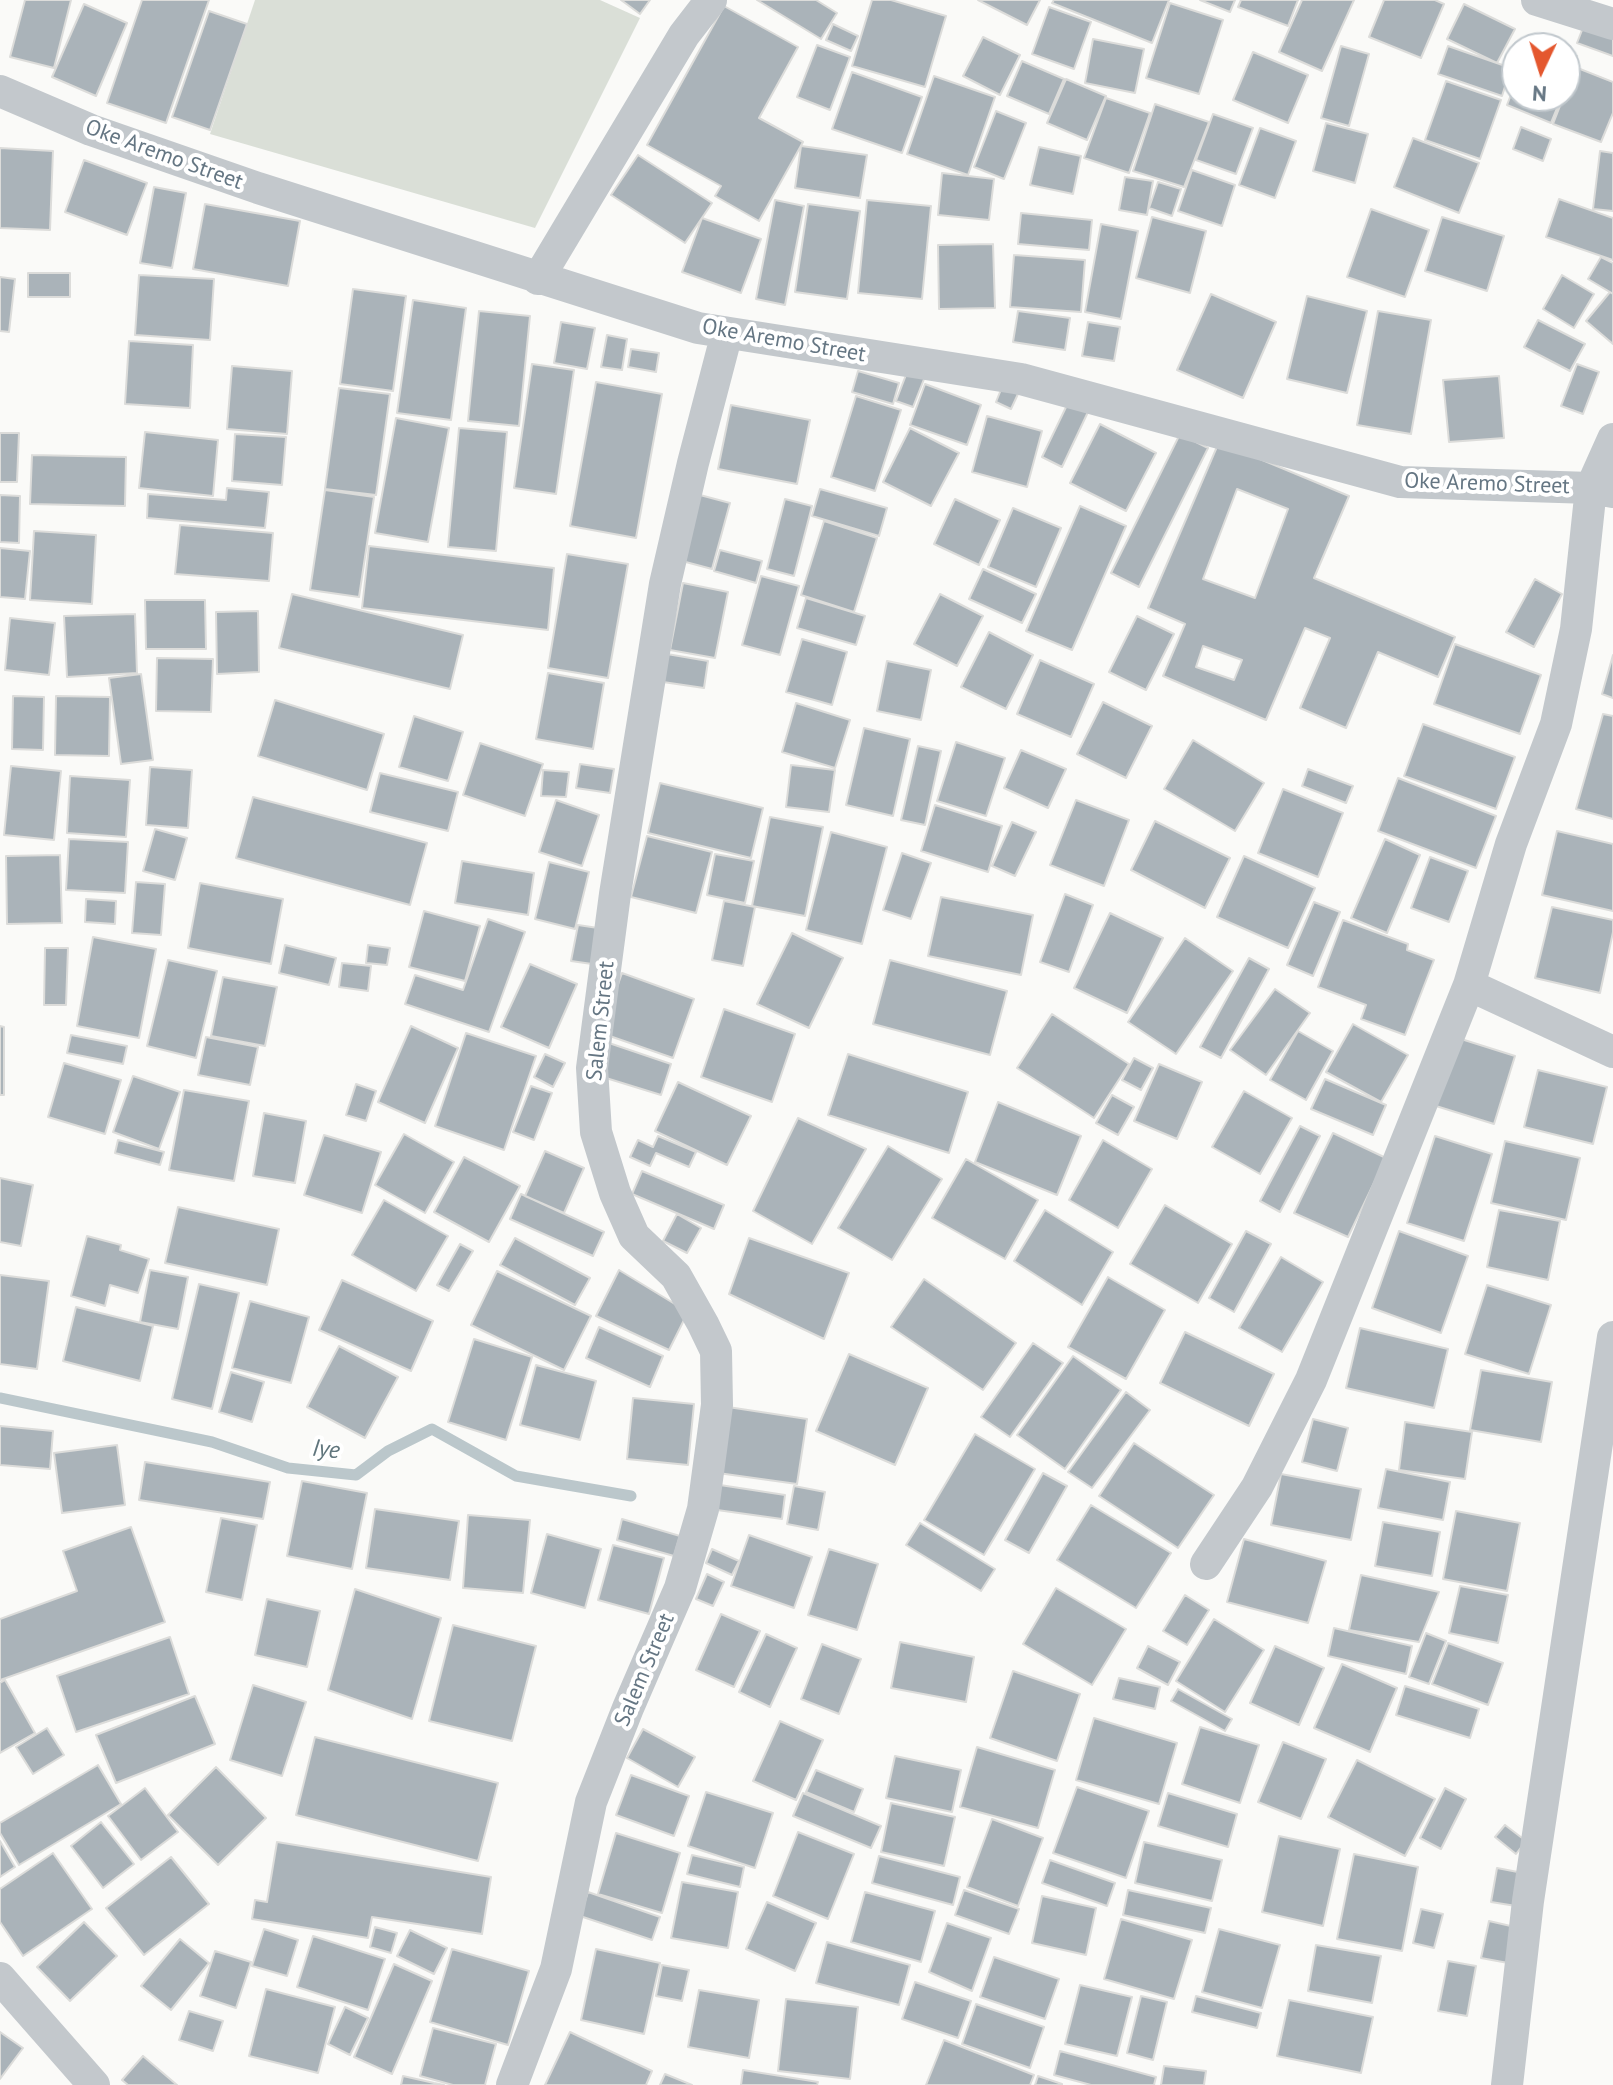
<!DOCTYPE html>
<html>
<head>
<meta charset="utf-8">
<style>
  body { margin:0 }
  #map { position:relative; width:1613px; height:2085px; overflow:hidden; background:#fafaf8; font-family:"PT Sans",sans-serif }
  canvas { display:block }
  .north { position:absolute; left:1501px; top:32px; width:80px; height:80px; box-sizing:border-box; background:#fff; border:2px solid #c1c8cd; border-radius:50%; rotate:184deg; font-size:22px; font-weight:700; line-height:32px; text-align:center; color:#657683 }
  .north::after { content:''; display:block; margin:auto; width:28px; height:36px; background:#e4572e; clip-path:polygon(50% 0,100% 100%,50% 72%,0 100%) }
</style>
</head>
<body>
<div id="map">
<canvas width="1613" height="2085"></canvas>
<div class="north">N</div>
</div>
<script>
const g = document.querySelector('canvas').getContext('2d');
g.lineJoin = 'round';
function fillPath(path, color) {
  g.fillStyle = color;
  g.fill(path, 'evenodd');
}
function shape(rows) {
  const path = new Path2D();
  for (const r of rows) {
    path.moveTo(r[0], r[1]);
    for (let i = 2; i < r.length; i += 2) path.lineTo(r[i], r[i + 1]);
  }
  return path;
}
function trace(path, color, width, dash) {
  g.strokeStyle = color;
  g.lineWidth = width;
  g.lineCap = dash ? 'butt' : 'round';
  g.setLineDash(dash || []);
  g.stroke(path);
}
function write(font, color, halo, rows, align = 'center') {
  g.font = font + ' "PT Sans",sans-serif';
  g.lineWidth = 8;
  g.setLineDash([]);
  g.textBaseline = 'middle';
  g.strokeStyle = halo;
  g.fillStyle = color;
  for (const [text, x, y, turn = 0] of rows) {
    g.save();
    g.translate(x, y);
    g.rotate((+turn || 0) * Math.PI / 180);
    g.textAlign = isNaN(turn) ? turn : align;
    if (halo) g.strokeText(text, 0, 0);
    g.fillText(text, 0, 0);
    g.restore();
  }
}
fillPath(shape([
  [255,0,600,0,640,18,535,228,210,134]
]), '#dadfd7');
trace(shape([
  [0,1398,212,1442,288,1468,356,1475,388,1451,432,1429,516,1476,631,1496]
]), '#bbc7cb', 11);
const building = shape([
  [25,0,71,0,54,68,10,57,25,0],
  [142,0,209,0,166,123,107,103,142,0],
  [621,0,650,0,640,14,621,0],
  [757,0,816,0,837,13,821,39,757,0],
  [872,0,891,0,946,16,925,87,852,66,872,0],
  [978,0,1040,0,1027,25,978,0],
  [1054,0,1169,0,1152,43,1052,3,1054,0],
  [1200,0,1235,0,1230,12,1200,0],
  [1241,0,1298,0,1288,26,1238,7,1241,0],
  [1302,0,1354,0,1322,71,1279,52,1302,0],
  [1384,0,1435,0,1444,4,1421,58,1369,37,1384,0],
  [1170,3,1223,20,1199,94,1146,78,1170,3],
  [84,4,127,23,96,96,52,77,84,4],
  [1464,4,1515,29,1497,63,1447,39,1464,4],
  [724,6,798,47,759,118,803,142,759,221,715,196,721,186,647,145,724,6],
  [1049,7,1091,22,1074,69,1032,54,1049,7],
  [209,11,247,24,210,130,172,117,209,11],
  [833,24,858,36,851,51,826,40,833,24],
  [1584,25,1613,37,1613,56,1577,43,1584,25],
  [983,37,1020,55,1000,95,963,76,983,37],
  [1093,39,1144,49,1135,93,1085,83,1093,39],
  [1533,40,1555,48,1529,48,1533,40],
  [817,45,850,57,830,110,797,97,817,45],
  [1341,46,1369,54,1349,126,1321,118,1341,46],
  [1448,46,1511,68,1502,96,1438,74,1448,46],
  [1253,52,1308,75,1288,123,1233,100,1253,52],
  [1565,52,1577,56,1565,87,1565,52],
  [1022,61,1064,79,1049,114,1007,96,1022,61],
  [1575,67,1613,82,1613,113,1601,142,1553,124,1575,67],
  [852,72,922,97,902,153,832,129,852,72],
  [934,76,995,97,968,175,907,154,934,76],
  [1066,79,1106,96,1087,140,1047,123,1066,79],
  [1517,79,1517,96,1562,96,1551,123,1507,105,1517,79],
  [1446,81,1501,100,1480,159,1425,140,1446,81],
  [1106,98,1150,113,1129,173,1084,158,1106,98],
  [1155,104,1209,122,1184,187,1133,171,1155,104],
  [996,111,1026,123,1004,179,974,167,996,111],
  [1213,114,1253,128,1236,174,1196,160,1213,114],
  [1326,123,1368,134,1355,183,1313,171,1326,123],
  [1521,127,1551,139,1543,161,1513,149,1521,127],
  [1260,128,1296,141,1275,198,1239,185,1260,128],
  [1413,138,1479,163,1459,213,1394,187,1413,138],
  [801,146,867,155,860,198,795,188,801,146],
  [1039,147,1081,156,1073,194,1030,185,1039,147],
  [0,148,53,151,50,230,0,228,0,148],
  [1600,151,1613,153,1613,211,1593,209,1600,151],
  [638,155,712,203,685,243,611,195,638,155],
  [84,160,147,183,127,235,65,212,84,160],
  [1192,170,1235,185,1222,226,1178,211,1192,170],
  [942,173,994,179,989,220,938,215,942,173],
  [1125,177,1153,181,1147,215,1119,210,1125,177],
  [1158,182,1181,189,1172,216,1149,208,1158,182],
  [154,187,186,193,172,268,140,263,154,187],
  [1559,199,1613,218,1613,260,1546,237,1559,199],
  [775,200,804,206,785,305,756,299,775,200],
  [867,200,931,206,922,299,858,293,867,200],
  [205,204,300,221,288,286,193,269,205,204],
  [808,204,860,211,847,299,795,292,808,204],
  [1371,209,1429,230,1405,297,1347,277,1371,209],
  [1021,213,1092,220,1089,250,1018,244,1021,213],
  [1152,217,1206,231,1190,293,1136,278,1152,217],
  [1442,217,1504,236,1487,291,1425,271,1442,217],
  [702,218,761,239,741,293,682,272,702,218],
  [1101,224,1138,231,1121,319,1085,312,1101,224],
  [993,244,995,308,939,309,938,245,993,244],
  [1014,255,1085,260,1081,312,1010,307,1014,255],
  [1601,257,1613,263,1613,294,1588,279,1601,257],
  [28,273,70,273,70,297,28,297,28,273],
  [139,275,214,279,210,340,135,335,139,275],
  [1562,275,1594,294,1574,328,1543,309,1562,275],
  [0,277,15,279,9,332,0,331,0,277],
  [353,289,406,296,393,391,340,384,353,289],
  [1610,292,1613,294,1613,344,1586,321,1610,292],
  [1211,294,1276,322,1243,398,1177,370,1211,294],
  [1307,296,1367,311,1347,393,1287,379,1307,296],
  [413,300,466,308,451,420,397,413,413,300],
  [479,311,530,316,519,426,468,421,479,311],
  [1018,311,1070,318,1065,350,1013,342,1018,311],
  [1378,311,1431,320,1411,434,1357,425,1378,311],
  [1538,320,1585,344,1570,371,1524,347,1538,320],
  [561,322,595,328,587,369,554,363,561,322],
  [1088,322,1120,327,1114,361,1082,356,1088,322],
  [607,335,627,339,622,370,601,367,607,335],
  [129,341,193,345,190,408,125,404,129,341],
  [631,349,659,353,656,372,628,367,631,349],
  [532,364,574,370,556,494,514,488,532,364],
  [1577,364,1599,372,1583,414,1561,406,1577,364],
  [232,366,292,371,287,434,227,429,232,366],
  [909,367,926,374,913,407,896,401,909,367],
  [858,371,899,383,893,404,852,392,858,371],
  [1499,376,1504,438,1449,442,1443,380,1499,376],
  [596,382,662,394,636,538,570,526,596,382],
  [925,384,981,405,967,445,910,425,925,384],
  [1002,387,1018,394,1011,409,996,402,1002,387],
  [339,388,390,394,376,495,325,489,339,388],
  [856,396,901,410,875,491,831,477,856,396],
  [1068,403,1088,412,1062,467,1042,457,1068,403],
  [731,405,810,420,797,484,718,469,731,405],
  [987,416,1042,431,1027,487,972,472,987,416],
  [396,418,449,428,428,542,375,533,396,418],
  [1100,424,1156,453,1126,511,1070,483,1100,424],
  [459,428,507,432,496,551,448,547,459,428],
  [910,428,959,453,931,506,883,482,910,428],
  [145,432,218,440,213,496,139,488,145,432],
  [0,433,19,433,17,482,0,482,0,433],
  [235,434,286,437,282,485,232,481,235,434],
  [1180,434,1208,448,1139,587,1111,573,1180,434],
  [1219,442,1349,496,1314,578,1455,637,1438,677,1378,652,1346,728,1300,708,1330,638,1305,628,1266,720,1163,676,1185,624,1148,608,1219,442],
  [1237,489,1288,509,1255,598,1203,579,1237,489],
  [1203,646,1242,660,1234,680,1196,667,1203,646],
  [32,455,126,457,125,506,30,504,32,455],
  [227,488,269,492,265,528,147,518,148,494,226,500,227,488],
  [820,489,887,508,879,536,812,516,820,489],
  [325,490,374,497,359,597,310,590,325,490],
  [0,495,20,496,19,543,0,542,0,495],
  [700,495,730,503,712,569,682,561,700,495],
  [785,499,812,506,794,576,767,569,785,499],
  [955,499,1000,520,979,565,934,544,955,499],
  [1080,506,1126,526,1072,650,1026,631,1080,506],
  [1013,508,1061,528,1036,587,988,567,1013,508],
  [824,521,877,538,854,612,801,595,824,521],
  [180,525,273,533,269,581,175,574,180,525],
  [34,531,96,535,92,604,30,600,34,531],
  [369,546,554,568,548,630,362,608,369,546],
  [0,548,30,551,25,599,0,597,0,548],
  [720,550,762,561,756,583,714,571,720,550],
  [567,554,628,564,608,678,548,668,567,554],
  [983,569,1036,594,1022,623,969,599,983,569],
  [761,576,799,586,780,655,742,645,761,576],
  [1535,579,1562,594,1534,647,1506,632,1535,579],
  [683,583,728,592,715,658,670,650,683,583],
  [292,594,463,635,450,689,279,648,292,594],
  [940,594,983,616,957,666,914,644,940,594],
  [806,598,865,616,856,645,797,628,806,598],
  [145,600,205,600,206,649,146,649,145,600],
  [258,611,259,672,217,674,216,612,258,611],
  [135,614,137,673,67,677,64,616,135,614],
  [1137,616,1174,634,1146,690,1109,672,1137,616],
  [10,618,55,623,49,675,5,670,10,618],
  [989,632,1033,655,1006,709,961,687,989,632],
  [802,639,847,652,832,705,786,692,802,639],
  [1455,644,1541,675,1520,734,1434,704,1455,644],
  [667,654,708,661,704,688,663,682,667,654],
  [1613,655,1613,698,1602,694,1613,655],
  [157,658,213,659,211,712,156,711,157,658],
  [1040,660,1094,684,1071,737,1017,714,1040,660],
  [887,661,931,670,921,720,877,711,887,661],
  [548,673,604,683,593,749,536,739,548,673],
  [141,674,153,760,121,764,109,678,141,674],
  [13,696,44,697,43,750,12,749,13,696],
  [56,696,110,697,109,756,55,755,56,696],
  [275,700,384,734,367,790,258,756,275,700],
  [1103,702,1152,726,1126,778,1077,754,1103,702],
  [796,703,850,720,835,768,782,752,796,703],
  [1603,714,1613,716,1613,819,1576,809,1603,714],
  [414,716,463,732,448,781,399,767,414,716],
  [1423,724,1515,757,1496,809,1404,776,1423,724],
  [864,728,910,739,893,816,846,805,864,728],
  [1193,740,1264,783,1235,831,1164,789,1193,740],
  [956,742,1005,758,986,816,937,801,956,742],
  [480,743,543,764,525,816,463,795,480,743],
  [918,746,941,751,925,825,901,820,918,746],
  [1021,750,1066,769,1048,808,1004,788,1021,750],
  [580,764,614,769,610,793,576,788,580,764],
  [791,765,835,770,829,812,786,807,791,765],
  [11,766,61,771,54,840,4,835,11,766],
  [150,767,192,770,188,828,146,825,150,767],
  [1308,769,1353,786,1346,803,1302,786,1308,769],
  [543,770,569,772,566,797,541,796,543,770],
  [380,773,458,792,448,831,370,812,380,773],
  [70,776,130,780,126,837,67,833,70,776],
  [1398,778,1496,816,1476,868,1378,831,1398,778],
  [660,783,763,808,751,858,648,833,660,783],
  [1283,789,1343,813,1318,877,1258,853,1283,789],
  [253,797,427,843,410,905,236,858,253,797],
  [556,800,599,815,582,866,539,852,556,800],
  [1076,800,1129,820,1104,886,1050,865,1076,800],
  [935,805,1002,826,988,872,921,851,935,805],
  [770,817,823,827,805,916,752,906,770,817],
  [1155,821,1230,858,1205,908,1131,870,1155,821],
  [1012,822,1036,832,1015,876,992,866,1012,822],
  [155,829,187,838,175,880,143,871,155,829],
  [1557,831,1613,844,1613,911,1542,895,1557,831],
  [831,832,887,847,862,944,806,930,831,832],
  [647,836,712,852,696,913,631,897,647,836],
  [69,839,128,842,125,893,66,890,69,839],
  [1385,839,1420,855,1387,933,1351,918,1385,839],
  [902,853,931,863,911,919,883,910,902,853],
  [715,854,754,861,745,903,707,895,715,854],
  [60,855,62,923,7,924,6,856,60,855],
  [1244,856,1315,888,1288,948,1217,917,1244,856],
  [1430,857,1468,871,1449,922,1411,908,1430,857],
  [462,861,534,873,528,915,455,903,462,861],
  [549,862,589,872,575,929,535,919,549,862],
  [136,882,165,884,161,935,132,933,136,882],
  [200,883,283,899,271,964,188,948,200,883],
  [1065,894,1093,905,1069,972,1040,962,1065,894],
  [941,897,1033,915,1021,975,928,956,941,897],
  [86,899,116,901,115,924,85,922,86,899],
  [724,901,755,907,743,966,712,960,724,901],
  [1314,902,1340,912,1313,976,1287,965,1314,902],
  [1552,907,1613,920,1613,932,1600,993,1535,978,1552,907],
  [424,911,480,926,465,981,409,967,424,911],
  [1110,913,1163,938,1127,1013,1074,988,1110,913],
  [488,919,525,932,489,1032,405,1004,415,975,463,990,488,919],
  [1343,920,1408,944,1407,950,1434,960,1405,1035,1361,1019,1366,1005,1318,987,1343,920],
  [578,925,598,928,592,964,571,961,578,925],
  [792,933,843,958,809,1028,757,1004,792,933],
  [93,937,156,949,139,1038,77,1026,93,937],
  [1185,938,1233,971,1176,1054,1128,1022,1185,938],
  [285,945,336,958,329,985,279,973,285,945],
  [368,945,390,948,387,965,366,963,368,945],
  [45,948,68,948,66,1005,44,1005,45,948],
  [1249,958,1269,969,1221,1058,1200,1047,1249,958],
  [168,960,217,971,196,1058,147,1046,168,960],
  [890,960,1007,991,990,1055,873,1024,890,960],
  [342,963,371,966,368,991,339,987,342,963],
  [530,964,577,984,549,1048,501,1027,530,964],
  [622,973,694,999,673,1058,601,1033,622,973],
  [223,977,277,987,265,1046,211,1036,223,977],
  [1275,989,1310,1013,1266,1075,1230,1050,1275,989],
  [724,1009,795,1034,772,1102,701,1077,724,1009],
  [1052,1014,1129,1064,1094,1118,1017,1068,1052,1014],
  [1353,1024,1408,1055,1381,1102,1326,1072,1353,1024],
  [0,1026,4,1027,4,1095,0,1095,0,1026],
  [411,1026,458,1048,425,1123,378,1102,411,1026],
  [1298,1031,1333,1051,1306,1100,1270,1080,1298,1031],
  [466,1033,536,1056,504,1150,435,1126,466,1033],
  [71,1035,127,1046,123,1064,67,1053,71,1035],
  [206,1037,258,1047,250,1085,198,1075,206,1037],
  [1458,1038,1515,1056,1494,1124,1436,1106,1458,1038],
  [606,1042,671,1064,661,1095,606,1078,606,1042],
  [545,1054,565,1063,553,1087,534,1077,545,1054],
  [848,1054,968,1092,949,1153,828,1115,848,1054],
  [1134,1058,1153,1068,1141,1090,1122,1080,1134,1058],
  [64,1063,121,1080,105,1134,48,1117,64,1063],
  [1159,1064,1202,1082,1177,1139,1134,1121,1159,1064],
  [1538,1070,1607,1087,1593,1144,1524,1127,1538,1070],
  [133,1076,180,1092,159,1149,113,1132,133,1076],
  [1325,1079,1386,1105,1373,1135,1311,1109,1325,1079],
  [678,1082,751,1116,727,1165,655,1131,678,1082],
  [356,1084,376,1091,366,1121,346,1115,356,1084],
  [531,1086,552,1093,534,1140,513,1132,531,1086],
  [184,1090,249,1101,234,1181,169,1170,184,1090],
  [1244,1091,1292,1118,1260,1174,1212,1147,1244,1091],
  [1112,1095,1134,1107,1118,1135,1096,1123,1112,1095],
  [998,1102,1081,1136,1057,1195,975,1162,998,1102],
  [264,1113,306,1121,295,1183,253,1176,264,1113],
  [798,1118,866,1149,812,1244,753,1211,798,1118],
  [1300,1126,1320,1136,1280,1212,1260,1201,1300,1126],
  [1333,1133,1386,1158,1348,1237,1294,1213,1333,1133],
  [404,1134,454,1162,425,1213,375,1185,404,1134],
  [324,1135,381,1152,362,1213,304,1195,324,1135],
  [658,1136,696,1152,689,1167,656,1153,650,1166,630,1157,638,1140,653,1147,658,1136],
  [1435,1136,1492,1154,1464,1241,1407,1223,1435,1136],
  [118,1140,164,1152,160,1165,115,1153,118,1140],
  [1103,1140,1152,1169,1118,1228,1069,1200,1103,1140],
  [1505,1141,1580,1158,1566,1220,1491,1203,1505,1141],
  [888,1146,942,1179,892,1260,838,1228,888,1146],
  [545,1151,584,1168,564,1213,525,1196,545,1151],
  [464,1157,520,1186,489,1242,434,1212,464,1157],
  [966,1159,1038,1200,1005,1259,932,1218,966,1159],
  [642,1171,724,1205,714,1229,632,1194,642,1171],
  [0,1178,33,1185,21,1246,0,1242,0,1178],
  [521,1194,604,1232,593,1256,510,1219,521,1194],
  [384,1200,448,1236,416,1291,352,1255,384,1200],
  [1165,1205,1232,1244,1198,1303,1130,1264,1165,1205],
  [178,1207,279,1229,267,1285,165,1263,178,1207],
  [1045,1210,1113,1252,1082,1305,1014,1261,1045,1210],
  [1499,1210,1560,1221,1548,1280,1487,1267,1499,1210],
  [677,1214,701,1228,687,1253,663,1241,677,1214],
  [1246,1231,1271,1244,1234,1312,1209,1298,1246,1231],
  [1399,1231,1468,1256,1441,1333,1372,1308,1399,1231],
  [87,1236,121,1245,120,1250,149,1259,138,1293,110,1285,105,1306,71,1296,87,1236],
  [515,1238,590,1278,575,1305,500,1265,515,1238],
  [749,1238,849,1273,824,1339,729,1294,749,1238],
  [460,1244,473,1251,449,1291,437,1285,460,1244],
  [1281,1257,1323,1282,1282,1352,1239,1328,1281,1257],
  [150,1270,188,1277,178,1329,140,1322,150,1270],
  [619,1270,688,1312,669,1350,596,1316,619,1270],
  [497,1271,591,1316,564,1370,471,1325,497,1271],
  [0,1275,49,1281,37,1369,0,1364,0,1275],
  [1108,1277,1165,1310,1126,1379,1068,1347,1108,1277],
  [924,1279,1016,1343,983,1390,891,1327,924,1279],
  [342,1280,433,1321,411,1371,319,1330,342,1280],
  [199,1284,239,1293,212,1409,172,1399,199,1284],
  [1487,1285,1551,1305,1529,1374,1465,1354,1487,1285],
  [250,1301,309,1317,291,1383,232,1368,250,1301],
  [76,1307,153,1326,140,1381,63,1361,76,1307],
  [599,1327,663,1356,650,1387,586,1358,599,1327],
  [1360,1328,1448,1349,1434,1408,1346,1388,1360,1328],
  [1185,1332,1274,1374,1249,1426,1160,1383,1185,1332],
  [474,1339,532,1357,506,1440,448,1422,474,1339],
  [1033,1343,1063,1363,1010,1437,981,1417,1033,1343],
  [339,1346,398,1377,365,1438,307,1407,339,1346],
  [849,1354,928,1388,895,1465,816,1431,849,1354],
  [1073,1356,1121,1390,1065,1469,1017,1435,1073,1356],
  [536,1365,596,1381,580,1440,520,1425,536,1365],
  [1481,1370,1552,1382,1541,1442,1470,1430,1481,1370],
  [231,1372,264,1382,252,1422,219,1412,231,1372],
  [1126,1392,1150,1410,1092,1488,1068,1472,1126,1392],
  [633,1398,694,1404,688,1465,627,1459,633,1398],
  [728,1407,807,1419,797,1484,718,1473,728,1407],
  [1313,1419,1348,1428,1337,1471,1302,1462,1313,1419],
  [1405,1422,1472,1432,1465,1479,1399,1470,1405,1422],
  [0,1426,53,1431,50,1469,0,1465,0,1426],
  [975,1434,1035,1469,984,1555,924,1520,975,1434],
  [1134,1443,1214,1495,1178,1548,1099,1496,1134,1443],
  [117,1445,125,1505,62,1513,54,1453,117,1445],
  [145,1462,270,1482,263,1519,139,1500,145,1462],
  [1386,1469,1450,1482,1443,1520,1378,1508,1386,1469],
  [1043,1473,1067,1486,1029,1553,1005,1540,1043,1473],
  [1281,1474,1361,1489,1351,1540,1271,1525,1281,1474],
  [302,1481,367,1493,352,1569,287,1556,302,1481],
  [720,1485,785,1495,782,1519,717,1510,720,1485],
  [794,1486,825,1492,818,1530,787,1524,794,1486],
  [1091,1505,1171,1553,1136,1608,1057,1560,1091,1505],
  [375,1509,459,1521,450,1580,366,1568,375,1509],
  [1456,1511,1520,1523,1507,1591,1443,1579,1456,1511],
  [468,1515,530,1520,523,1593,463,1588,468,1515],
  [221,1518,257,1525,242,1600,206,1592,221,1518],
  [622,1519,680,1536,674,1556,617,1540,622,1519],
  [1383,1522,1440,1532,1432,1576,1375,1566,1383,1522],
  [920,1523,995,1569,981,1591,906,1545,920,1523],
  [131,1527,165,1622,0,1680,0,1619,77,1591,63,1551,131,1527],
  [547,1534,601,1549,585,1608,531,1593,547,1534],
  [749,1535,812,1557,794,1608,731,1586,749,1535],
  [1244,1539,1326,1561,1308,1623,1227,1602,1244,1539],
  [613,1545,664,1558,649,1614,598,1600,613,1545],
  [712,1549,739,1561,732,1575,706,1563,712,1549],
  [829,1549,878,1564,857,1630,808,1615,829,1549],
  [707,1574,724,1582,713,1606,696,1599,707,1574],
  [1361,1575,1439,1592,1419,1642,1349,1630,1361,1575],
  [1460,1586,1508,1595,1498,1643,1449,1633,1460,1586],
  [1056,1588,1126,1629,1092,1685,1023,1644,1056,1588],
  [355,1589,441,1618,412,1719,328,1690,355,1589],
  [1185,1595,1209,1610,1187,1645,1163,1631,1185,1595],
  [267,1599,320,1611,307,1667,255,1655,267,1599],
  [721,1614,760,1631,734,1687,696,1670,721,1614],
  [1214,1619,1264,1650,1225,1712,1176,1681,1214,1619],
  [453,1625,536,1646,512,1741,429,1721,453,1625],
  [1334,1628,1412,1646,1406,1674,1328,1656,1334,1628],
  [1426,1633,1446,1641,1429,1684,1409,1677,1426,1633],
  [766,1634,797,1648,770,1707,739,1692,766,1634],
  [170,1637,189,1694,76,1732,57,1676,170,1637],
  [900,1642,974,1657,966,1702,891,1688,900,1642],
  [1448,1643,1503,1663,1488,1705,1432,1684,1448,1643],
  [822,1644,861,1659,839,1714,801,1699,822,1644],
  [1148,1646,1180,1662,1168,1685,1137,1668,1148,1646],
  [1275,1646,1324,1668,1299,1725,1250,1703,1275,1646],
  [1342,1664,1397,1688,1370,1752,1314,1728,1342,1664],
  [1013,1671,1080,1694,1057,1761,990,1738,1013,1671],
  [1119,1678,1160,1687,1155,1709,1113,1699,1119,1678],
  [5,1680,35,1733,0,1753,0,1683,5,1680],
  [253,1685,306,1702,282,1776,230,1760,253,1685],
  [1405,1686,1479,1709,1470,1738,1396,1715,1405,1686],
  [1178,1689,1232,1719,1225,1731,1171,1701,1178,1689],
  [195,1696,215,1744,116,1783,96,1735,195,1696],
  [1094,1718,1177,1743,1159,1804,1076,1780,1094,1718],
  [780,1721,823,1740,796,1800,753,1781,780,1721],
  [1200,1727,1259,1745,1240,1803,1182,1784,1200,1727],
  [47,1728,64,1755,33,1774,16,1747,47,1728],
  [643,1729,695,1757,678,1787,627,1758,643,1729],
  [315,1737,498,1783,478,1861,296,1815,315,1737],
  [1283,1742,1326,1759,1301,1819,1258,1802,1283,1742],
  [977,1747,1055,1770,1038,1828,960,1807,977,1747],
  [895,1756,961,1770,952,1812,886,1798,895,1756],
  [1357,1760,1435,1799,1405,1856,1328,1817,1357,1760],
  [98,1765,121,1804,19,1865,0,1833,0,1823,98,1765],
  [216,1767,266,1818,218,1865,168,1815,216,1767],
  [816,1770,863,1789,854,1812,806,1792,816,1770],
  [631,1775,689,1796,674,1836,616,1815,631,1775],
  [1077,1787,1149,1811,1126,1878,1053,1853,1077,1787],
  [145,1788,178,1832,141,1860,108,1816,145,1788],
  [1445,1788,1466,1799,1441,1849,1420,1838,1445,1788],
  [706,1792,773,1813,755,1868,688,1846,706,1792],
  [803,1793,881,1826,871,1848,793,1816,803,1793],
  [1168,1793,1237,1814,1228,1847,1158,1826,1168,1793],
  [891,1803,955,1817,944,1866,881,1852,891,1803],
  [992,1819,1043,1838,1018,1906,967,1887,992,1819],
  [101,1822,134,1864,103,1888,71,1846,101,1822],
  [1505,1825,1526,1841,1516,1854,1495,1837,1505,1825],
  [798,1832,854,1854,828,1919,773,1896,798,1832],
  [616,1833,680,1853,662,1913,598,1894,616,1833],
  [1279,1836,1340,1849,1323,1926,1262,1912,1279,1836],
  [0,1841,15,1867,0,1877,0,1841],
  [277,1842,491,1877,482,1934,372,1917,368,1938,252,1919,255,1900,267,1902,277,1842],
  [1144,1842,1222,1860,1212,1901,1135,1883,1144,1842],
  [53,1853,92,1909,23,1956,0,1922,0,1889,53,1853],
  [1354,1854,1418,1867,1402,1951,1337,1939,1354,1854],
  [692,1855,744,1867,740,1887,687,1874,692,1855],
  [879,1856,960,1877,953,1905,872,1883,879,1856],
  [171,1857,209,1904,144,1955,106,1908,171,1857],
  [1050,1860,1115,1883,1107,1906,1042,1883,1050,1860],
  [1497,1868,1523,1873,1516,1906,1491,1902,1497,1868],
  [682,1882,738,1892,728,1948,671,1938,682,1882],
  [964,1890,1019,1909,1009,1934,955,1915,964,1890],
  [1128,1890,1211,1908,1205,1933,1123,1915,1128,1890],
  [588,1892,660,1917,652,1940,580,1916,588,1892],
  [865,1892,935,1911,921,1962,851,1942,865,1892],
  [1042,1896,1096,1908,1086,1955,1032,1943,1042,1896],
  [767,1902,816,1923,795,1971,746,1949,767,1902],
  [1421,1909,1443,1914,1434,1948,1413,1943,1421,1909],
  [1121,1919,1192,1940,1174,1999,1104,1979,1121,1919],
  [1489,1921,1515,1927,1508,1963,1481,1958,1489,1921],
  [84,1922,117,1956,70,2001,37,1967,84,1922],
  [947,1923,991,1938,972,1991,929,1972,947,1923],
  [375,1927,397,1933,391,1953,370,1947,375,1927],
  [264,1929,298,1940,287,1976,252,1966,264,1929],
  [1219,1929,1280,1945,1262,2008,1202,1992,1219,1929],
  [410,1930,447,1948,434,1974,397,1956,410,1930],
  [313,1936,385,1959,368,2010,297,1987,313,1936],
  [180,1939,209,1963,171,2010,141,1986,180,1939],
  [827,1942,910,1965,899,2005,816,1983,827,1942],
  [1316,1945,1381,1956,1372,2003,1308,1991,1316,1945],
  [452,1949,529,1971,508,2045,430,2022,452,1949],
  [596,1949,660,1963,644,2034,581,2020,596,1949],
  [215,1951,251,1962,236,2008,200,1996,215,1951],
  [994,1957,1059,1979,1045,2019,980,1997,994,1957],
  [1448,1961,1476,1966,1467,2016,1438,2011,1448,1961],
  [394,1964,432,1981,392,2074,354,2057,394,1964],
  [662,1965,689,1970,682,2001,656,1996,662,1965],
  [915,1982,971,2001,958,2038,902,2019,915,1982],
  [1080,1985,1132,1997,1117,2056,1065,2044,1080,1985],
  [266,1989,335,2007,318,2073,249,2056,266,1989],
  [699,1990,759,2000,749,2058,688,2047,699,1990],
  [1141,1996,1167,2002,1153,2060,1127,2053,1141,1996],
  [1196,1996,1261,2013,1257,2028,1192,2012,1196,1996],
  [786,1999,858,2007,850,2079,778,2071,786,1999],
  [1289,2000,1373,2017,1361,2073,1277,2056,1289,2000],
  [976,2004,1044,2027,1030,2068,962,2044,976,2004],
  [345,2007,368,2018,350,2055,328,2044,345,2007],
  [189,2011,223,2021,213,2051,179,2040,189,2011],
  [433,2028,496,2044,485,2085,453,2085,420,2076,433,2028],
  [0,2032,23,2048,0,2079,0,2032],
  [570,2032,652,2071,646,2085,545,2085,570,2032],
  [944,2040,1034,2075,1030,2085,926,2085,944,2040],
  [1060,2051,1156,2077,1154,2085,1091,2085,1054,2075,1060,2051],
  [143,2056,177,2085,128,2085,122,2080,143,2056],
  [1164,2066,1206,2071,1204,2085,1161,2085,1164,2066],
  [743,2070,818,2082,817,2085,741,2085,743,2070],
  [665,2074,692,2085,660,2085,665,2074],
  [403,2076,434,2083,444,2085,401,2085,403,2076],
  [1038,2076,1062,2084,1062,2085,1035,2085,1038,2076]
]);
fillPath(building, '#aab3b9');
trace(building, '#dcdcda', 2);
trace(shape([
  [1537,0,1613,24],
  [0,91,91,130,258,188,698,328,1021,379,1400,482,1591,488,1613,492],
  [538,279,684,35,711,0],
  [1613,439,1591,488,1576,629,1556,724,1511,844,1469,985,1613,1052],
  [1206,1564,1257,1487,1311,1380,1469,985],
  [0,1978,94,2085],
  [512,2085,556,1969,591,1802,628,1708,680,1588,703,1509,717,1405,716,1351,703,1324,676,1276,634,1236,615,1193,596,1132,592,1068,615,894,665,584,693,463,727,333],
  [1507,2085,1528,1901,1613,1337]
]), '#c3c8cc', 32);
write('22px', '#657683', '#fff', [
  ["Oke Aremo Street",164,155,20],
  ["Oke Aremo Street",784,341,10],
  ["Oke Aremo Street",1487,484,2],
  ["Salem Street",601,1021,-84],
  ["Salem Street",645,1670,-67]
]);
write('italic 24px', '#60757c', '#fff', [
  ["Iye",326,1450,6]
]);
</script>
</body>
</html>
